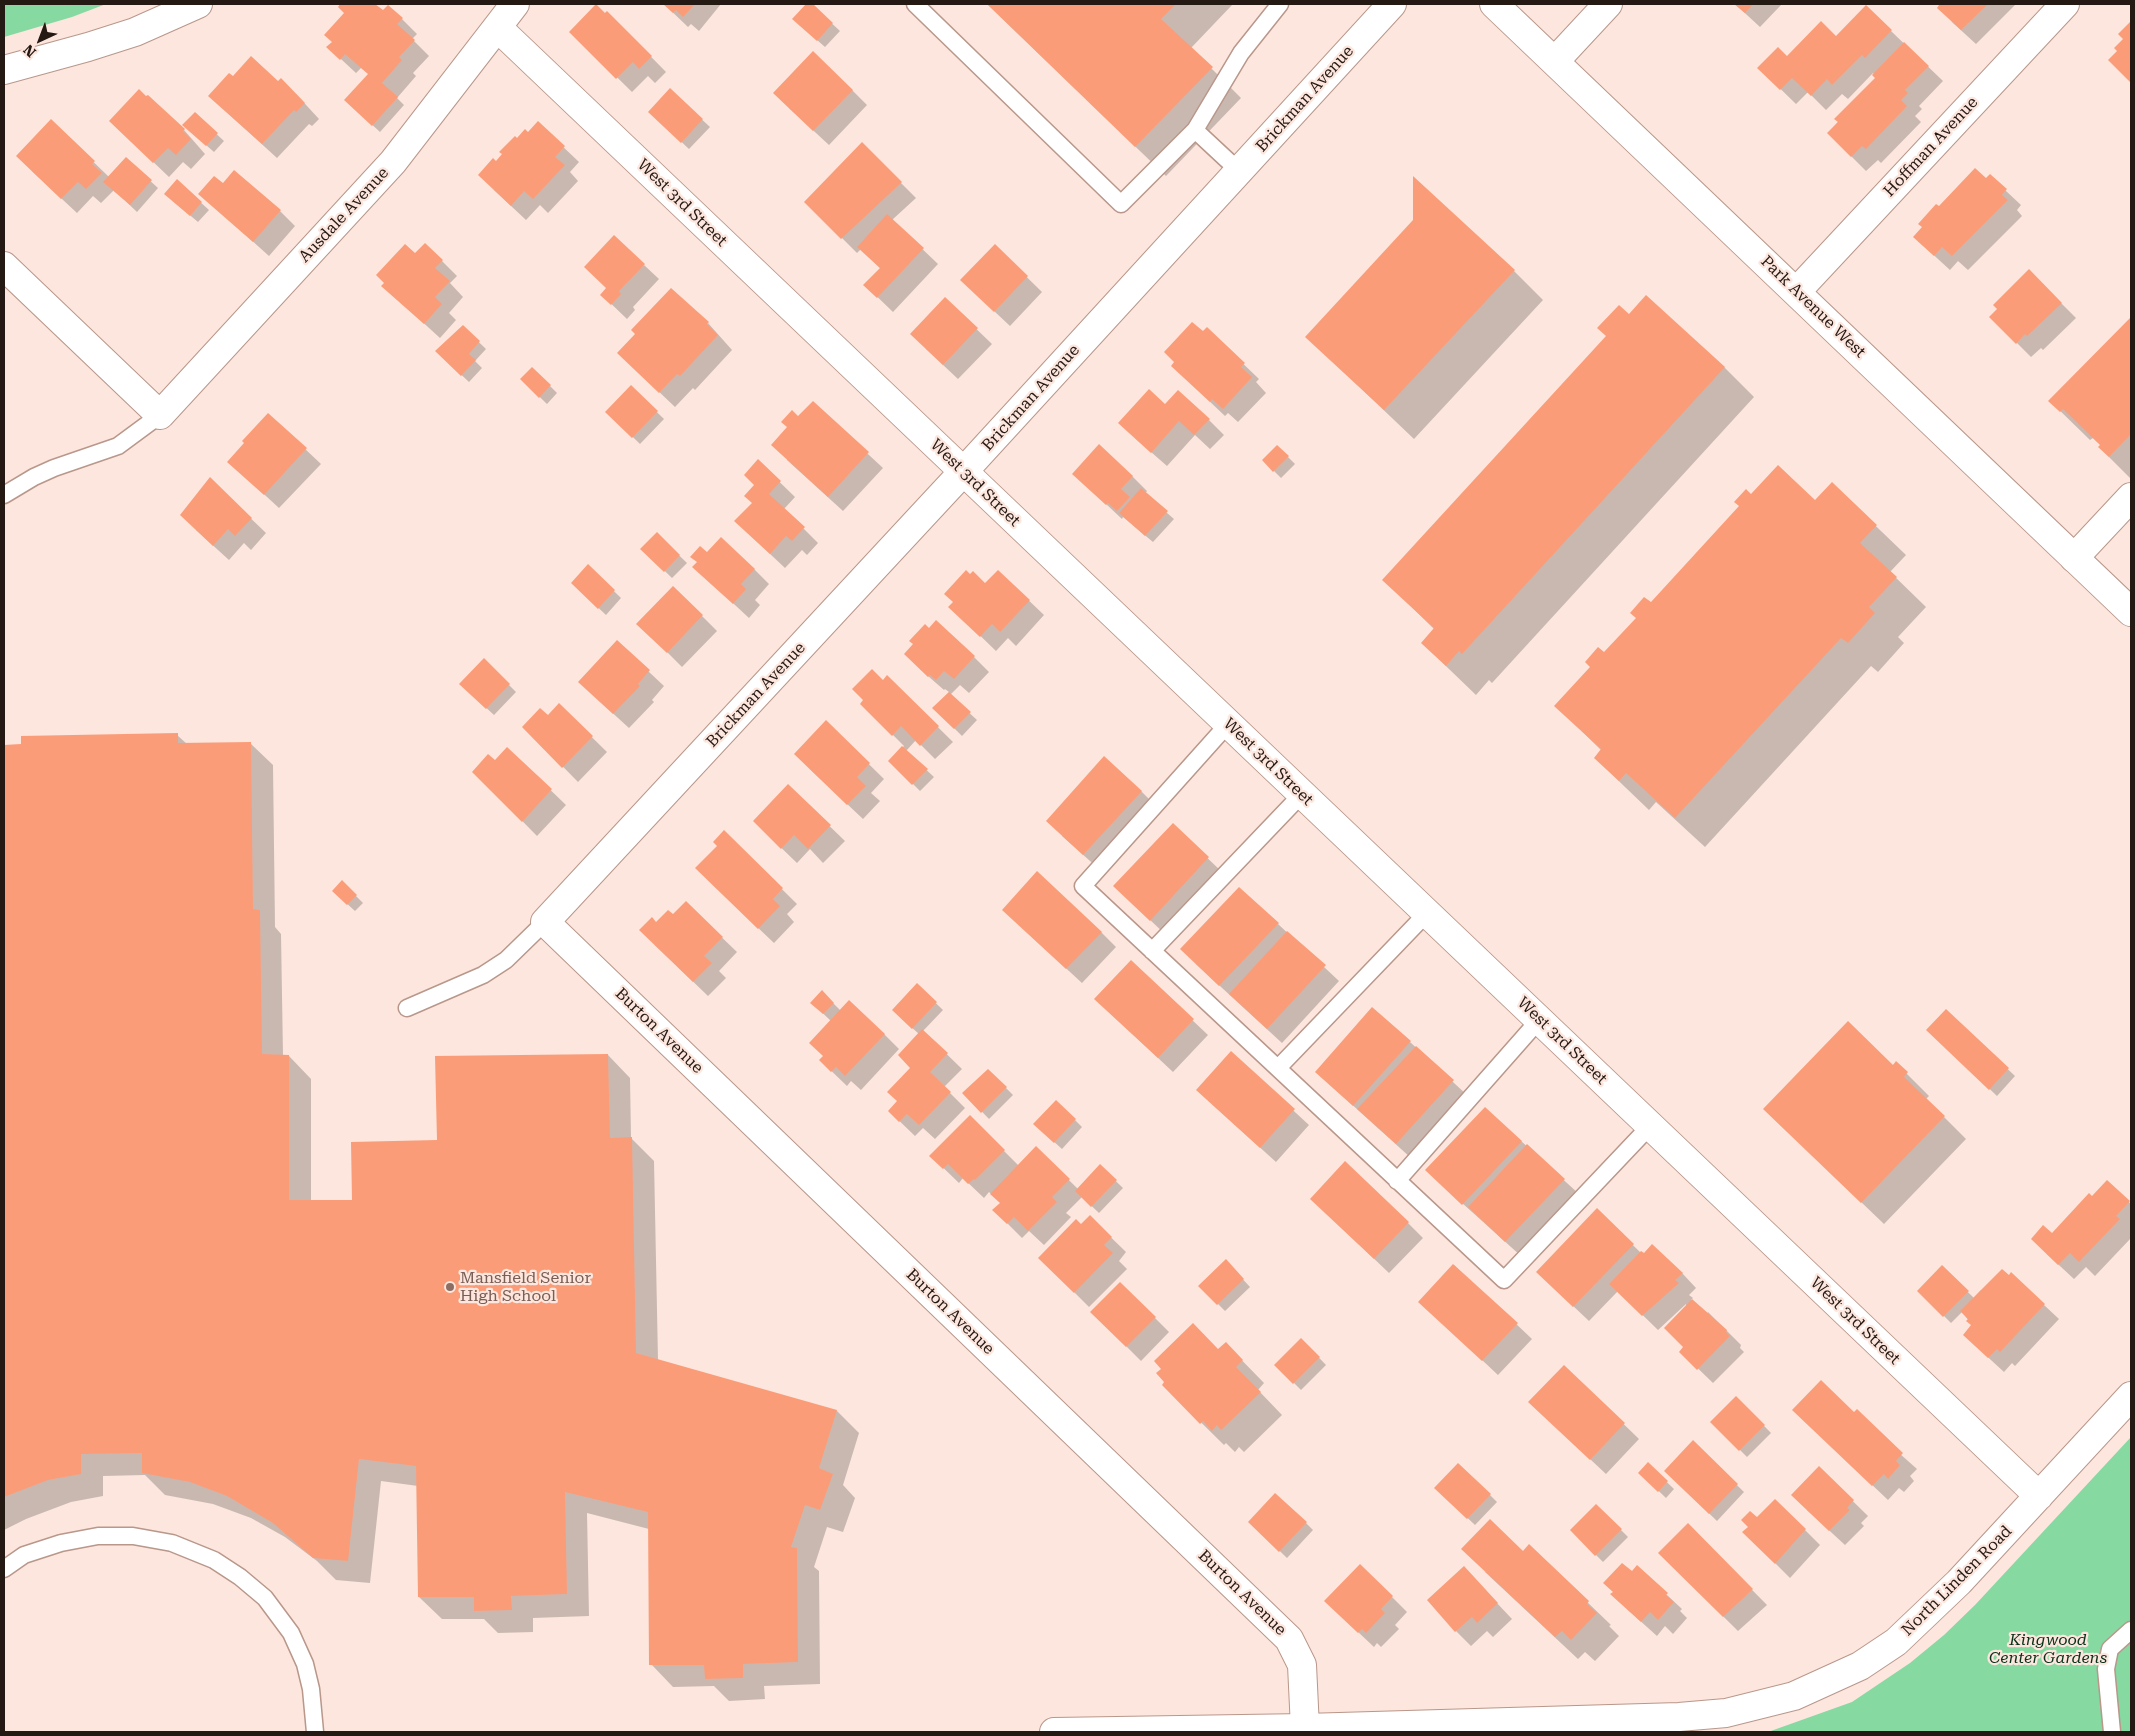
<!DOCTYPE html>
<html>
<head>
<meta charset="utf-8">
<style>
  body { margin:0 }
  #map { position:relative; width:2135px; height:1736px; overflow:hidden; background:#fce6dd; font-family:"Roboto Serif",serif }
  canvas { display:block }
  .frame { position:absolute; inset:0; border:5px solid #251914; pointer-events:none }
  .north { position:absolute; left:15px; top:15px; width:50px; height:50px; -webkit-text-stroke:4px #fce6dd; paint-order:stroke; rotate:223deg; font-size:14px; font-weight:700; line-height:20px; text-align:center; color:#251914 }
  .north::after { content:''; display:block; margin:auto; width:18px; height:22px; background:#251914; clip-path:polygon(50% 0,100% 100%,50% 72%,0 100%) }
</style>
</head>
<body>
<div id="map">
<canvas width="2135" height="1736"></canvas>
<div class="frame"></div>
<div class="north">N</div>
</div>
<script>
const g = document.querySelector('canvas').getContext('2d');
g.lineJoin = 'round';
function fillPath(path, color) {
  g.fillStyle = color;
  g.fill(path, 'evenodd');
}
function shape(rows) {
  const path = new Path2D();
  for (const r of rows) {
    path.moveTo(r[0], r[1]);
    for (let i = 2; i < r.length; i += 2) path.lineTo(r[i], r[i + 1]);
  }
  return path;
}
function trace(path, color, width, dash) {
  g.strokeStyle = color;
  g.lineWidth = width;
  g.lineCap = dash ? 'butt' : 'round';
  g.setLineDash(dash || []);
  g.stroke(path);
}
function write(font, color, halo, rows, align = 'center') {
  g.font = font + ' "Roboto Serif",serif';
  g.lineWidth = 4.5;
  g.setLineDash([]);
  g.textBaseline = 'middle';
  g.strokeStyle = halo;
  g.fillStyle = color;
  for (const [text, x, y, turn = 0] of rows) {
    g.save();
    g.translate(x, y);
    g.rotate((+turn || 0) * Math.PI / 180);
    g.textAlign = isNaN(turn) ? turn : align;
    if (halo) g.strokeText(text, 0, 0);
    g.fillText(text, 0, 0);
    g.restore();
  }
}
fillPath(shape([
  [4,4,106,4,72,17,4,37],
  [2131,1437,2131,1732,1768,1732,1852,1702,1910,1663,1944,1635,1975,1605]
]), '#86d9a1');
fillPath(shape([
  [342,4,374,4,383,12,402,19,417,34,412,39,429,56,413,73,416,76,397,98,404,105,380,132,353,107,369,74,361,68,356,73,328,47,333,42,345,13,339,7],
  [664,4,721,4,699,31,691,24,688,27],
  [807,4,811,4,840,31,825,47,793,19],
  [987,4,1233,4,1191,48,1241,98,1166,176],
  [1735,4,1782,4,1760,27],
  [1938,4,2016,4,1976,44,1953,23],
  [1866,7,1943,81,1919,106,1922,109,1915,116,1921,122,1881,163,1878,160,1866,171,1828,133,1877,78,1873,73,1848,99,1842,94,1826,110,1808,92,1796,104,1759,68,1836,38],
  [607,12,666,72,655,83,648,76,632,92,571,32],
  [2130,24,2131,25,2131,81,2110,60,2119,52],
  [233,78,278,83,296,94,319,119,312,126,309,124,277,158,209,96],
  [670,90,710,127,689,149,657,119],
  [852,90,867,105,829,145,789,108],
  [195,114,224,141,214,152,191,132],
  [51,121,109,177,126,159,158,188,137,212,114,190,101,203,93,196,77,213,32,171],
  [538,123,579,162,570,172,578,181,548,213,540,205,526,220,494,190,496,162,517,140,528,134],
  [184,130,205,154,191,169,183,162,169,177,126,136],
  [862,144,916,198,892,220,938,264,893,312,865,285,881,269,861,249,857,253,806,202],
  [1990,176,2021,205,2017,210,2022,216,1968,270,1958,261,1950,270,1914,237,1939,208],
  [177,181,209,210,198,222,173,201],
  [223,185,280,211,295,226,269,256,200,194],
  [995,246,1042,292,1010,326,977,295],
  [415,255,442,261,457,276,450,283,463,297,449,313,456,320,440,338,383,286],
  [644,265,659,279,633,307,635,310,627,319,602,295],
  [1514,271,1543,300,1414,439,1307,337],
  [2029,271,2076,318,2043,350,2041,348,2031,357,1991,317],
  [945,299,992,344,958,379,926,349],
  [1629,316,1724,367,1754,397,1492,683,1489,680,1476,695,1422,643,1434,629,1384,580],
  [2131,318,2131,479,2099,447,2101,445,2093,438,2090,440,2050,401],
  [708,323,732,350,695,390,693,388,675,407,634,368],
  [463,327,486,349,475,361,482,368,469,382,436,351],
  [1207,329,1259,379,1256,382,1266,393,1238,422,1228,413,1225,416,1187,380,1203,333],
  [532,368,557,393,547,404,521,379],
  [631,387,664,419,640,444,607,412],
  [813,403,883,468,843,511,787,460,788,427],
  [1166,405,1209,420,1224,435,1210,449,1195,435,1167,466,1135,438],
  [268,414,321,464,279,508,229,462],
  [1277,446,1295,464,1281,478,1263,460],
  [758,461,795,497,784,509,818,543,807,555,802,550,785,568,751,536],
  [1132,476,1147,491,1145,494,1174,519,1153,542,1123,517,1122,519,1089,488],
  [210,479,266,533,251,550,244,543,229,560,196,530],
  [1832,484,1906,555,1890,572,1926,607,1898,637,1904,643,1878,672,1871,666,1705,847,1656,802,1649,810,1625,787,1595,758,1602,751,1556,706,1751,496,1815,501],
  [657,534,687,563,672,578,642,549],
  [707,554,754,569,769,584,755,600,760,605,749,618,694,567],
  [588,566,621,598,606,615,572,583],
  [998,571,1044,615,1016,646,1008,638,996,651,965,621,985,584],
  [673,587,717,631,682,667,653,638],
  [929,630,974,657,989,672,969,693,960,685,950,695,977,720,962,736,934,708,949,692,945,689,944,690,920,669],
  [617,642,664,686,652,700,654,702,629,728,595,697],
  [484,660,516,692,494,715,468,691],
  [887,677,953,742,935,759,916,740,906,751,934,777,920,791,890,761,904,746,862,704],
  [559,705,607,752,578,782,524,727,548,717],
  [826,722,884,779,871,793,880,801,863,819,810,769],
  [177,735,187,744,250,743,273,765,275,927,281,934,283,1056,289,1056,311,1079,311,1201,353,1201,438,1142,608,1055,630,1078,631,1138,654,1161,658,1360,837,1411,859,1433,843,1485,855,1498,843,1532,827,1527,814,1567,819,1571,820,1684,764,1686,765,1699,729,1701,714,1686,673,1687,651,1664,649,1529,587,1513,589,1616,533,1618,533,1632,498,1633,484,1619,442,1619,419,1597,418,1486,381,1481,370,1583,336,1580,317,1561,285,1537,251,1518,213,1504,165,1495,145,1475,103,1476,103,1496,71,1502,26,1519,4,1530,4,746],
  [507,748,566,805,537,836,474,772,495,762],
  [788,786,845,841,823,863,810,849,797,863,769,836],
  [1141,791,1156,806,1099,869,1062,836],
  [1173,825,1223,873,1166,935,1130,901],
  [724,832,797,904,787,914,794,922,774,943,711,883,718,846],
  [342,882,363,903,355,911,333,891],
  [686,903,737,952,719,971,726,978,708,996,655,945,673,916],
  [1018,924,1101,932,1116,947,1082,983],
  [1278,924,1339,981,1282,1043,1196,964],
  [1131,962,1208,1035,1173,1072,1111,1014],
  [917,985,943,1010,923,1031,962,1069,944,1087,965,1108,935,1139,923,1128,915,1136,889,1111,898,1102,912,1068,919,1034,900,1017],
  [822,992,841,1011,884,1034,899,1049,861,1090,851,1081,847,1086,820,1060,824,1056,831,1021,812,1003],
  [1946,1011,2015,1076,1997,1096,1928,1030],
  [1410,1042,1468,1096,1411,1158,1316,1072],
  [1231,1053,1309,1125,1276,1162,1212,1104],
  [1896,1063,1929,1096,1926,1099,1966,1139,1884,1224,1787,1131],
  [988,1070,1013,1095,989,1119,964,1093],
  [1485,1108,1579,1194,1521,1256,1442,1185],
  [970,1117,1019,1166,1036,1148,1078,1189,1100,1166,1123,1188,1099,1213,1082,1197,1066,1213,1071,1217,1044,1245,1029,1231,1022,1238,994,1210,1001,1203,989,1192,984,1198,963,1178,959,1183,931,1156],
  [1075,1120,1082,1127,1062,1149,1042,1131],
  [2107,1182,2131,1204,2131,1238,2095,1276,2086,1267,2074,1279,2047,1254,2052,1235],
  [1597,1210,1641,1253,1682,1273,1696,1288,1689,1295,1693,1298,1691,1300,1706,1315,1708,1312,1741,1345,1740,1348,1744,1352,1713,1383,1681,1352,1685,1347,1686,1304,1658,1330,1618,1291,1589,1321,1553,1287],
  [1327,1214,1408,1223,1423,1238,1389,1273],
  [1090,1217,1126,1252,1119,1261,1127,1269,1089,1307,1040,1258],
  [1226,1261,1250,1287,1225,1311,1200,1286],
  [1454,1265,1532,1339,1498,1375,1435,1316],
  [1942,1267,1974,1298,1981,1290,2044,1305,2059,1319,2015,1366,2012,1363,2004,1372,1979,1349,1973,1326,1962,1312,1951,1323,1919,1291],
  [1120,1283,1169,1332,1141,1361,1092,1312],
  [1301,1339,1326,1365,1301,1390,1276,1365],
  [1226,1344,1264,1383,1258,1390,1282,1415,1244,1452,1239,1447,1235,1452,1226,1443,1224,1445,1163,1385,1219,1351],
  [1564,1366,1639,1439,1606,1474,1545,1417],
  [1736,1397,1771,1433,1747,1457,1712,1422],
  [1854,1413,1917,1469,1910,1476,1914,1481,1904,1492,1899,1488,1888,1500,1809,1425],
  [1693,1442,1744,1492,1717,1521,1665,1471],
  [1648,1464,1674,1489,1666,1498,1640,1473],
  [1819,1468,1868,1516,1861,1523,1864,1526,1845,1545,1807,1510],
  [1443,1495,1490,1495,1497,1502,1475,1525],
  [1775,1500,1820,1545,1790,1578,1744,1532],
  [1596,1505,1628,1537,1603,1562,1571,1530],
  [1306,1523,1313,1530,1287,1558,1257,1529],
  [1688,1525,1767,1605,1738,1631,1659,1553],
  [1529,1546,1611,1625,1609,1626,1619,1636,1595,1661,1585,1652,1578,1659,1485,1572,1523,1553],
  [1360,1565,1407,1612,1395,1625,1399,1629,1381,1647,1377,1643,1374,1647,1341,1616],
  [1637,1567,1682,1609,1680,1611,1687,1618,1673,1634,1665,1626,1657,1636,1627,1609,1632,1573],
  [1464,1568,1512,1619,1493,1637,1487,1631,1471,1646,1456,1631]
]), '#0003');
fillPath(shape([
  [340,4,375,4,383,10,388,5,403,18,397,24,415,40,399,57,402,60,382,83,398,97,372,126,344,100,368,74,345,54,340,60,326,47,332,42,324,35,344,13,338,7],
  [596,4,605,13,607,11,652,56,639,69,633,62,616,79,569,32],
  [663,4,695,4,683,17,676,10,673,13],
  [806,4,813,4,833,23,817,41,792,19],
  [987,4,1176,4,1161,19,1213,67,1135,147],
  [1734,4,1753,4,1745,13],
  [1937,4,1988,4,1961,30,1937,8,1939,5],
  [1866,5,1892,30,1865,58,1862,55,1832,85,1827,79,1811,96,1792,78,1780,90,1757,68,1778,47,1787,56,1821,21,1836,36],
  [2130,22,2131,24,2131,83,2108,60,2117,51,2114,48,2123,39,2118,34],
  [1904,42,1929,66,1905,90,1908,93,1901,100,1907,106,1866,149,1862,146,1851,157,1827,133,1838,122,1834,119,1875,78,1872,75],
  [813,51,853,90,813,131,773,93],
  [251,56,278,81,281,78,305,103,296,112,294,110,262,144,208,96,229,73,233,76],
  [670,88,703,119,681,143,648,112],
  [139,89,146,96,148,95,185,129,183,131,191,139,176,155,168,148,153,163,109,121],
  [195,112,218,133,206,146,182,125],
  [51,119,95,161,92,164,102,173,86,189,78,182,61,199,16,156],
  [538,121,565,146,555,157,565,165,533,199,524,191,511,206,478,175,493,158,496,161,502,154,499,152,515,136,517,138,525,129,528,132],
  [862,142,902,182,841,239,804,202],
  [126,157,152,180,130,205,103,182],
  [1975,168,1986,178,1990,174,2007,189,2002,195,2008,200,1952,256,1942,247,1934,256,1913,237,1922,227,1918,224,1936,204,1939,206],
  [234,170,281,210,253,242,198,194,214,176,223,183],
  [1413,176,1515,270,1384,410,1305,337,1413,220],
  [177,179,202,202,190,216,164,194],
  [887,214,924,248,877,298,863,285,880,268,857,247],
  [614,235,645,264,619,291,621,294,611,305,600,295,606,288,584,267],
  [425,243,443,260,435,268,450,281,435,297,442,304,424,324,381,286,384,283,376,275,405,244,415,253],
  [995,244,1028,276,994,312,960,280],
  [2029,269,2062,303,2027,336,2025,334,2016,344,1989,317,1997,309,1993,305],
  [671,288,709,322,707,324,718,335,680,376,677,374,659,393,617,353,635,334,631,330],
  [1646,295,1725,367,1462,654,1459,651,1446,666,1421,643,1434,628,1382,580,1606,336,1597,328,1619,305,1629,314],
  [945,297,978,328,943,365,910,334],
  [2131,317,2131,434,2109,457,2098,447,2100,445,2063,409,2060,412,2048,401],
  [1192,322,1203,331,1207,327,1245,363,1241,367,1252,377,1223,409,1212,399,1210,402,1171,366,1174,362,1164,352],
  [463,325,480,341,469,354,476,360,461,376,435,351],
  [532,367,551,385,539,398,520,379],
  [631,385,658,411,632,438,605,412],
  [1149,389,1165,404,1178,390,1210,419,1194,435,1179,421,1151,453,1118,423],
  [813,401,869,452,828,497,771,445,787,427,781,422,792,410,798,416],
  [268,413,307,448,264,495,227,462,244,443,242,441],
  [1099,444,1133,476,1121,489,1130,497,1117,511,1108,503,1106,505,1072,474],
  [1277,445,1289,456,1273,472,1262,460],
  [758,459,781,481,769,494,805,527,792,541,786,536,770,554,734,521,752,503,744,496,754,485,744,475],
  [1778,465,1815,500,1832,482,1877,525,1860,543,1897,577,1869,607,1875,613,1848,643,1841,638,1675,818,1626,773,1619,781,1594,758,1601,749,1554,706,1590,667,1585,662,1598,647,1604,652,1636,618,1630,613,1644,597,1651,602,1739,506,1734,502,1746,489,1751,494],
  [210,477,252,518,235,536,228,529,213,546,180,515],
  [1141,488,1168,511,1145,536,1119,513],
  [657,532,680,555,664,572,640,549],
  [721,537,755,569,741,584,746,589,733,604,692,567,697,562,690,557,700,546,707,552],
  [588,564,615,590,598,609,571,583],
  [966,570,970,574,973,571,985,583,998,570,1030,600,1000,632,992,624,980,637,948,607,953,602,944,594],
  [673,586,703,615,667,653,636,624],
  [936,620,975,656,954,679,944,671,936,680,930,675,928,677,904,654,913,644,909,641,925,624,929,628],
  [617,640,650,670,638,684,640,686,613,714,578,682],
  [484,658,510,684,486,709,459,684],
  [872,669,883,680,887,675,939,726,920,746,901,726,892,736,860,704,863,700,852,689],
  [949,692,971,712,954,729,932,708],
  [559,703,593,736,562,768,522,727,540,708,548,715],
  [826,720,870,763,857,777,866,786,847,805,794,754],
  [178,733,178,743,251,742,253,909,260,910,262,1054,289,1055,289,1200,352,1200,351,1142,437,1140,435,1056,608,1054,610,1138,632,1137,636,1353,837,1410,819,1468,833,1474,820,1510,805,1505,791,1547,797,1548,798,1662,743,1664,743,1678,705,1679,704,1665,649,1665,648,1512,565,1492,567,1594,511,1596,512,1610,474,1611,474,1597,418,1597,416,1466,359,1459,348,1561,313,1558,273,1523,227,1496,190,1482,142,1473,142,1453,81,1454,81,1474,48,1480,4,1497,4,745,21,744,21,736],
  [902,746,928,769,912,785,888,761],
  [507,747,552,789,522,822,472,772,488,754,495,760],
  [1104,756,1142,791,1083,855,1046,821],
  [788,784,831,825,808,849,794,835,781,849,753,821],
  [1173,823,1209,857,1150,921,1113,886],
  [724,830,783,888,773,899,780,906,758,929,695,868,717,846,713,842],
  [1037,871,1102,932,1066,969,1002,910],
  [342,880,357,895,347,905,332,891],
  [1239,887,1279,923,1219,986,1180,949],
  [686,901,723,937,704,956,712,963,693,982,639,930,652,917,656,922,668,910,673,914],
  [1287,931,1326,965,1267,1029,1229,994],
  [1131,960,1194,1019,1158,1058,1094,999],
  [917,983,937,1002,912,1029,892,1010],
  [822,990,834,1003,823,1014,810,1003],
  [849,1000,885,1034,845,1076,836,1067,831,1072,819,1060,823,1056,809,1043],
  [1372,1007,1411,1041,1353,1106,1315,1072],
  [1946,1009,2009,1068,1989,1090,1926,1030],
  [1848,1021,1893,1065,1896,1061,1908,1072,1904,1077,1945,1116,1861,1203,1763,1109],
  [922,1029,948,1053,930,1072,951,1092,919,1125,907,1114,899,1122,888,1111,897,1101,887,1092,910,1068,898,1055],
  [1416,1046,1454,1080,1396,1144,1357,1109],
  [1231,1051,1295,1109,1260,1148,1196,1090],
  [988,1069,1007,1087,981,1113,962,1093],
  [1056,1100,1076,1119,1054,1143,1033,1124],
  [1485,1107,1522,1141,1462,1205,1425,1170],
  [970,1115,1005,1150,975,1180,974,1179,968,1184,948,1164,943,1169,929,1156],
  [1527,1144,1565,1179,1505,1242,1468,1207],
  [1036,1146,1070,1179,1052,1197,1057,1202,1028,1231,1014,1217,1007,1224,992,1210,1000,1203,990,1194],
  [1345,1161,1409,1222,1374,1259,1310,1199],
  [1100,1164,1117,1180,1091,1207,1075,1191],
  [2107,1180,2130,1201,2116,1216,2120,1219,2079,1262,2070,1253,2058,1265,2031,1239,2043,1225,2052,1233,2089,1193,2092,1196],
  [1597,1208,1634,1244,1573,1307,1536,1272],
  [1090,1215,1112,1237,1104,1245,1113,1253,1074,1293,1038,1258,1076,1219,1081,1224],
  [1652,1244,1683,1273,1675,1280,1679,1283,1642,1316,1609,1284,1641,1251,1644,1253],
  [1226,1259,1244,1279,1217,1305,1198,1286],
  [1453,1264,1518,1323,1482,1361,1418,1302],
  [1942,1265,1969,1291,1943,1317,1917,1291],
  [2002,1269,2009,1275,2011,1272,2045,1304,2000,1352,1997,1349,1988,1358,1963,1335,1971,1325,1966,1321,1968,1319,1960,1311],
  [1120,1282,1156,1317,1126,1347,1090,1312],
  [1692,1299,1727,1330,1726,1332,1730,1336,1697,1370,1679,1352,1683,1347,1664,1328],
  [1193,1323,1218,1349,1226,1342,1243,1360,1236,1367,1261,1392,1221,1430,1217,1425,1212,1431,1203,1421,1200,1424,1162,1385,1164,1382,1156,1373,1161,1369,1154,1361],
  [1301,1338,1320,1357,1293,1384,1274,1365],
  [1564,1365,1625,1423,1590,1460,1528,1402],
  [1821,1380,1854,1412,1857,1409,1903,1453,1896,1461,1900,1465,1888,1479,1884,1474,1872,1486,1792,1410],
  [1736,1396,1765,1425,1739,1451,1710,1422],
  [1693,1440,1738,1484,1709,1514,1664,1471],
  [1648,1462,1668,1481,1658,1492,1638,1473],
  [1458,1463,1491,1494,1467,1519,1434,1488],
  [1819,1466,1854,1500,1847,1508,1850,1510,1829,1531,1791,1495],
  [1275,1493,1307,1522,1279,1552,1248,1522],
  [1775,1499,1806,1529,1775,1564,1742,1532,1748,1527,1741,1520,1750,1511,1757,1517],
  [1596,1504,1622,1529,1595,1556,1570,1530],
  [1490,1519,1523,1551,1529,1544,1589,1601,1587,1604,1597,1613,1571,1640,1562,1631,1555,1637,1461,1549],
  [1688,1523,1753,1589,1723,1617,1658,1553],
  [1622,1563,1632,1571,1637,1565,1668,1593,1666,1595,1674,1602,1658,1620,1650,1612,1641,1622,1610,1594,1613,1592,1603,1583],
  [1360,1564,1393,1596,1381,1609,1385,1613,1366,1633,1362,1629,1358,1633,1324,1601],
  [1464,1566,1498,1603,1477,1623,1472,1617,1455,1632,1427,1600]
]), '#fb9c78');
const lane = shape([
  [915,4,1121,204,1195,130],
  [1239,171,1195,130,1241,53,1280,4],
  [4,495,34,477,54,468,118,446,160,415],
  [1228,724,1083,886,1504,1280,1650,1126],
  [1152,951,1302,794],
  [407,1008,483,975,506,960,545,922],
  [1278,1068,1427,913],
  [1397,1181,1539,1020],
  [4,1569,24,1555,61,1543,98,1536,133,1536,172,1543,214,1560,240,1577,265,1598,291,1633,305,1664,311,1689,315,1732],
  [2112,1732,2106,1669,2110,1649,2131,1630]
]);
const street = shape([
  [498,28,2039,1496],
  [1555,61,1608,4],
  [4,70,88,47,135,32,198,4],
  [4,266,160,415,393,162,515,4],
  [1797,291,2065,4],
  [2074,558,2131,497],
  [1305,1728,1302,1665,1289,1639,545,922,963,472,1392,4],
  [1054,1732,1305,1728,1679,1717,1726,1713,1794,1696,1860,1666,1896,1642,1959,1582,2131,1396]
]);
const primary = shape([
  [1494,4,2131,612]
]);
trace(lane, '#b9978b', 19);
trace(street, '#b9978b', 30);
trace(primary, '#b9978b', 30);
trace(lane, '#fff', 16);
trace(street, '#fff', 28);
trace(primary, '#fff', 28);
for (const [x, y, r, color] of [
  [450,1287,5,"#8d6e63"]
]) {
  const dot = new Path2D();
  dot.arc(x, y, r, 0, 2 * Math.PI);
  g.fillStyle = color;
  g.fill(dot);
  trace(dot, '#fce6dd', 2);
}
write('16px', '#251914', '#fce6dd', [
  ["Brickman Avenue",1305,99,-48],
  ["Hoffman Avenue",1931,147,-47],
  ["West 3rd Street",682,203,44],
  ["Ausdale Avenue",344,215,-47],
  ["Park Avenue West",1813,307,44],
  ["Brickman Avenue",1031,398,-48],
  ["West 3rd Street",975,483,44],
  ["Brickman Avenue",756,695,-47],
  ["West 3rd Street",1268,762,44],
  ["Burton Avenue",659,1031,44],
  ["West 3rd Street",1562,1041,44],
  ["Burton Avenue",950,1312,44],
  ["West 3rd Street",1855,1321,44],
  ["North Linden Road",1957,1581,-45],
  ["Burton Avenue",1242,1593,44]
]);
write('16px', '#785e54', '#fce6dd', [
  ["Mansfield Senior",460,1278],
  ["High School",460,1296]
], 'left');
write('italic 16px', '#09311a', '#fce6dd', [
  ["Kingwood",2048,1640],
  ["Center Gardens",2048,1658]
]);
</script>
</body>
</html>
